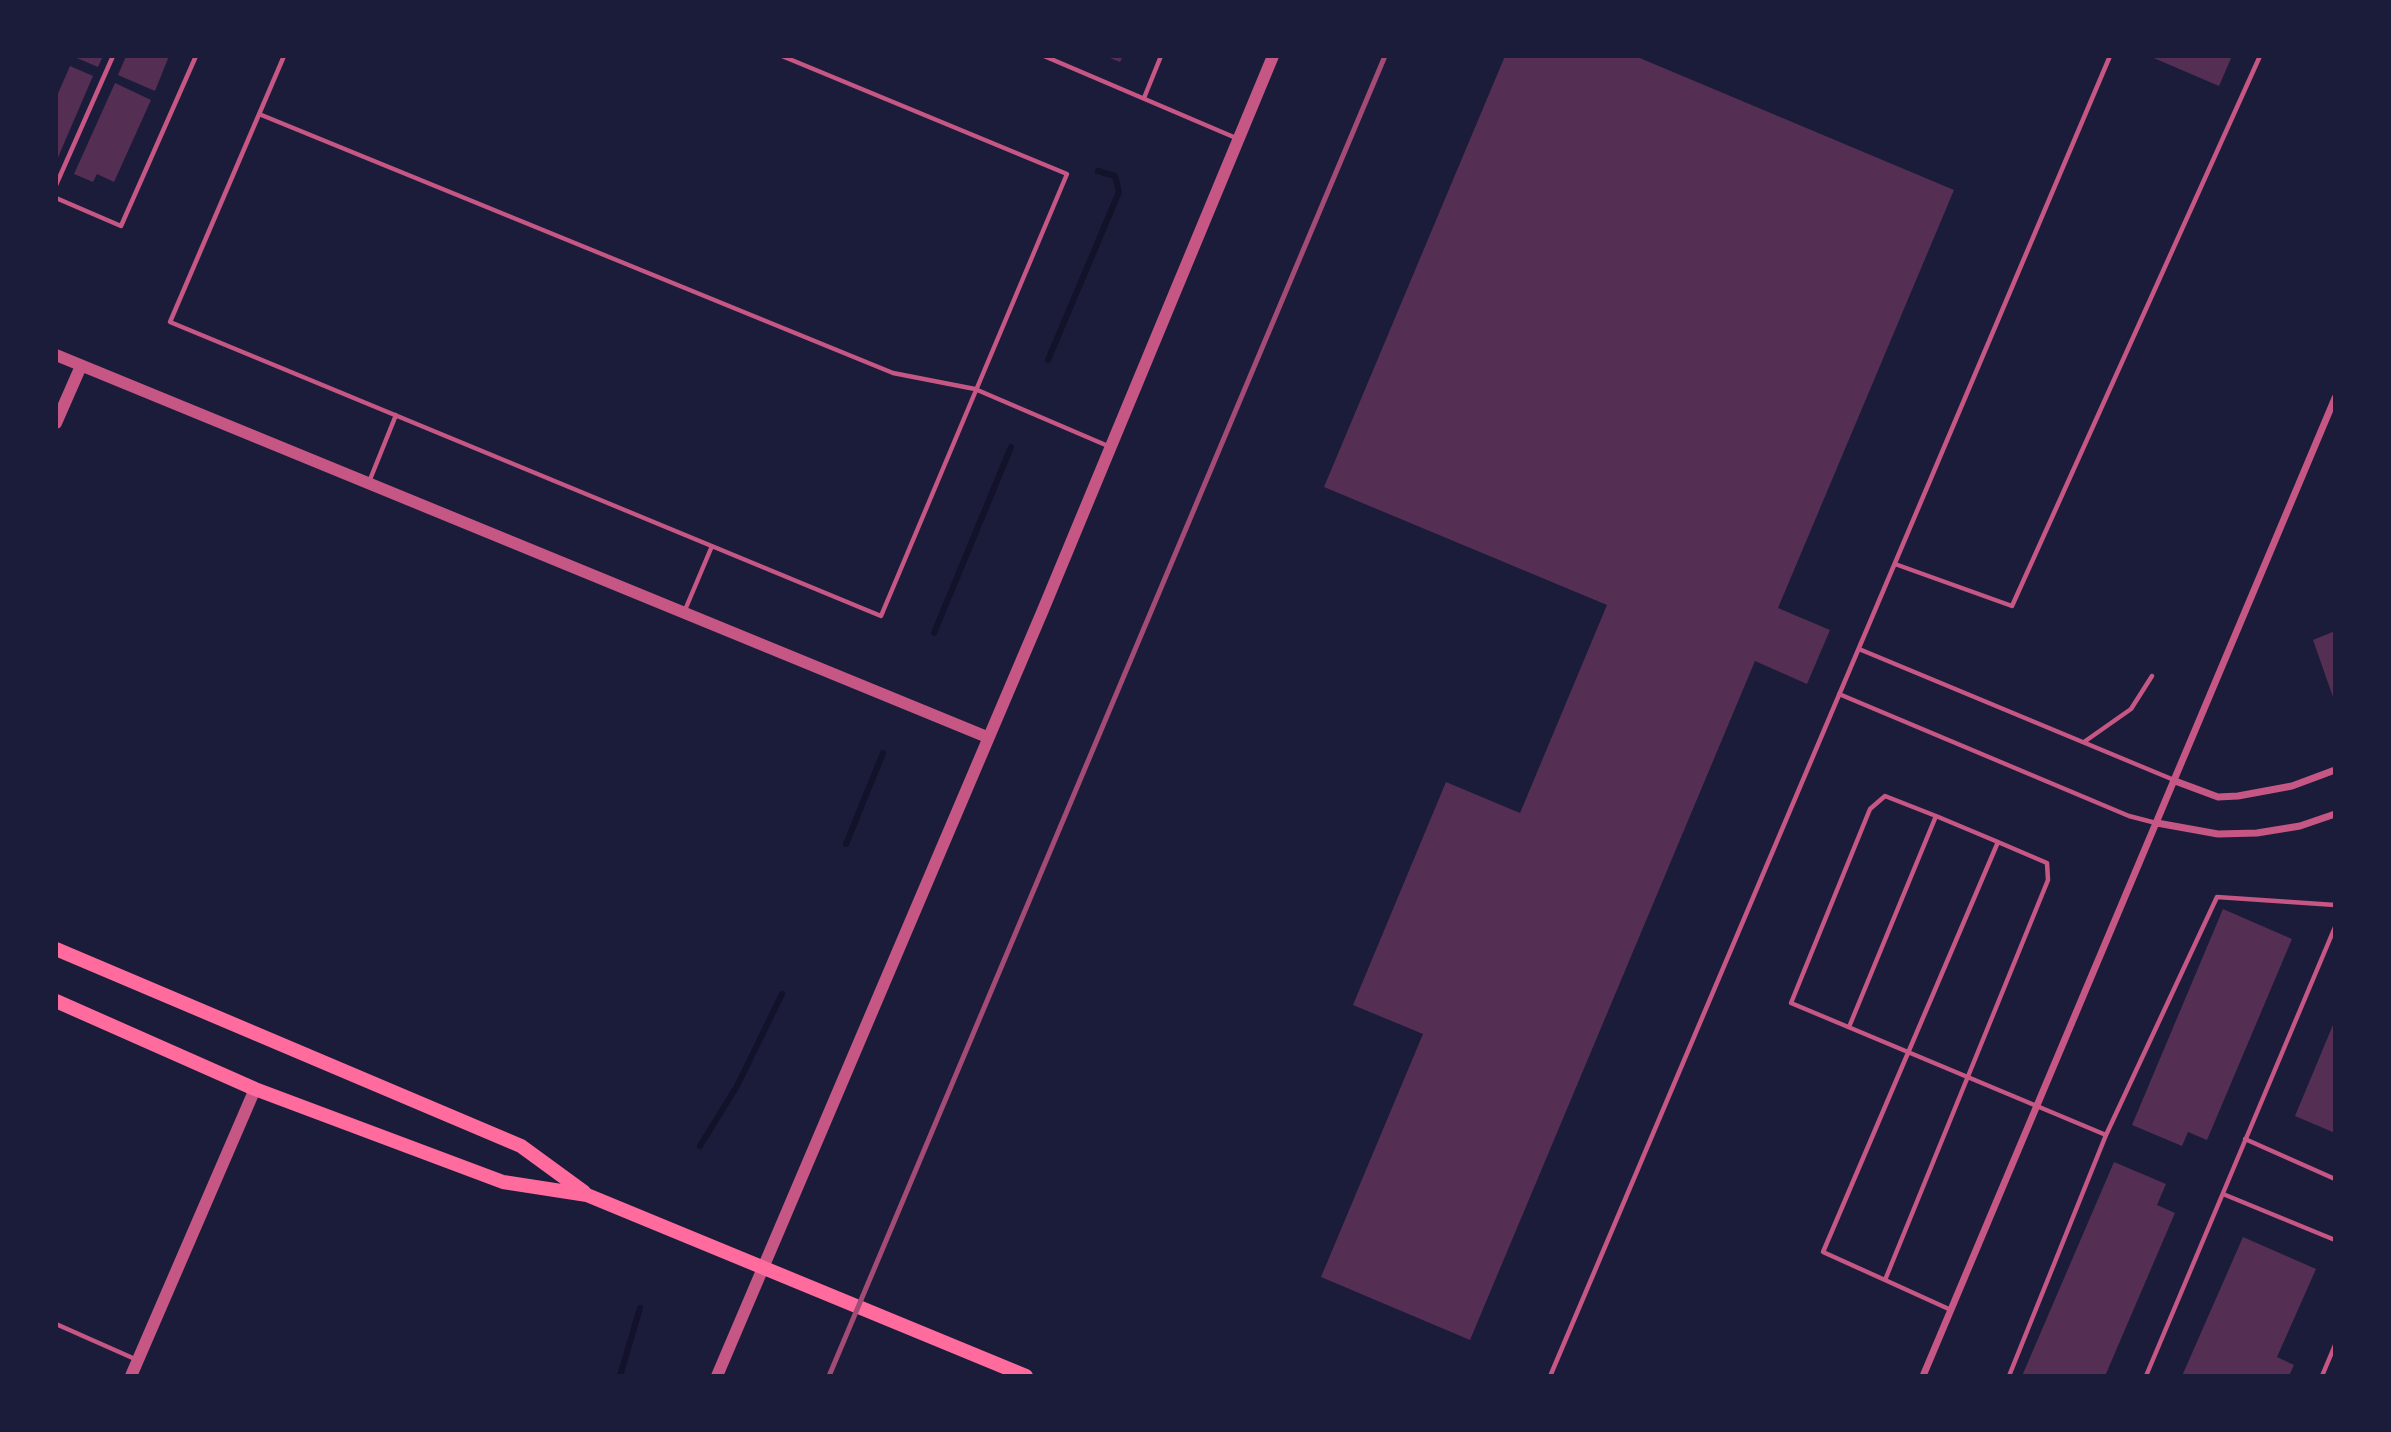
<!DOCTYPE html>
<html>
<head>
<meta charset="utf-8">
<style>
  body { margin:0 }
  #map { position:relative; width:2391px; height:1432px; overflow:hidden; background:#1b1b3a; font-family:Signika,sans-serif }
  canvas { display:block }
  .frame { position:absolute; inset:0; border:58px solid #1b1b3a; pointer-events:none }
</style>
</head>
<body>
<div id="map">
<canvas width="2391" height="1432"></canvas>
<div class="frame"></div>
</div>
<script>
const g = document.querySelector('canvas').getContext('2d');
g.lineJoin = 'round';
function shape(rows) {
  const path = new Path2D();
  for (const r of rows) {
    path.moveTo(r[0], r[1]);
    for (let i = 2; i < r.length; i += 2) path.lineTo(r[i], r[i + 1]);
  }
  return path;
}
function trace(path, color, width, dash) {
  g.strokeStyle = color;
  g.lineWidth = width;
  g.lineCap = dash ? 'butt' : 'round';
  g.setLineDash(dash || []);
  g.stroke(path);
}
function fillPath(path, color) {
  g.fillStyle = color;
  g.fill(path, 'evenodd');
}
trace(shape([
  [1048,360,1119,192,1115,176,1098,171],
  [934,633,1011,447],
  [846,844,883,753],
  [700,1146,737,1086,782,994],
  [620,1376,640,1308]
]), '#12122b', 6);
fillPath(shape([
  [72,56,103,56,98,67],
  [126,56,169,56,155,91,118,75],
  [1105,56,1123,56,1120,62],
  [1505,56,1635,56,1954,190,1778,608,1830,630,1807,684,1755,661,1470,1340,1321,1277,1423,1034,1353,1005,1446,782,1520,813,1607,605,1324,487],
  [2149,56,2232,56,2219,86],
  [70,66,93,76,56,162,56,98],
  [115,83,151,100,114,182,97,174,93,182,74,174],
  [2335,631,2335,697,2333,697,2313,640],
  [2223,909,2292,939,2207,1140,2188,1132,2182,1146,2132,1125],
  [2335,1020,2335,1133,2295,1116],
  [2114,1162,2166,1184,2157,1205,2175,1213,2105,1376,2022,1376],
  [2243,1237,2316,1269,2277,1357,2294,1365,2289,1376,2182,1376]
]), '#542f53');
trace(shape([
  [284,56,170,322,881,616,1067,174,782,56],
  [1044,56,1236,138],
  [1144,98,1161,56],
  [259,114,893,373,975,389,1108,446],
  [56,185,113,56],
  [56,198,121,226,196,56],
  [369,482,396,415],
  [1895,564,2012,606,2260,56],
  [685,610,712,546],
  [1859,649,2174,780],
  [1839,694,2129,816,2156,823],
  [2084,742,2131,709,2152,676],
  [1936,816,1885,796,1870,809,1791,1003,2106,1135,2217,897,2335,905],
  [1849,1027,1936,816,1998,842],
  [2245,1139,2335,1179],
  [2223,1194,2335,1240],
  [1885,1280,2048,880,2047,863,1998,842,1823,1252,1885,1280,1951,1310],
  [56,1324,135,1359],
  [1551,1374,2110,56],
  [2009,1376,2106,1135],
  [2146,1376,2335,927],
  [2322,1376,2335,1345]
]), '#c65784', 4.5);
trace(shape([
  [2175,781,2218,797,2238,796,2292,786,2335,770],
  [2157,823,2218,834,2257,833,2300,826,2335,814],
  [1923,1376,2335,398]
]), '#c65784', 7);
trace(shape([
  [56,355,987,737],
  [56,423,81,366],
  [131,1376,255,1089],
  [717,1376,1043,610,1273,56]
]), '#c65784', 12);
trace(shape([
  [56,949,521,1146,584,1192],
  [56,1001,255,1089,503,1182,587,1195,1026,1376]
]), '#ff6b9d', 14);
trace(shape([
  [829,1376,1385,56]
]), '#a44b75', 5);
</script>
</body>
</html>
